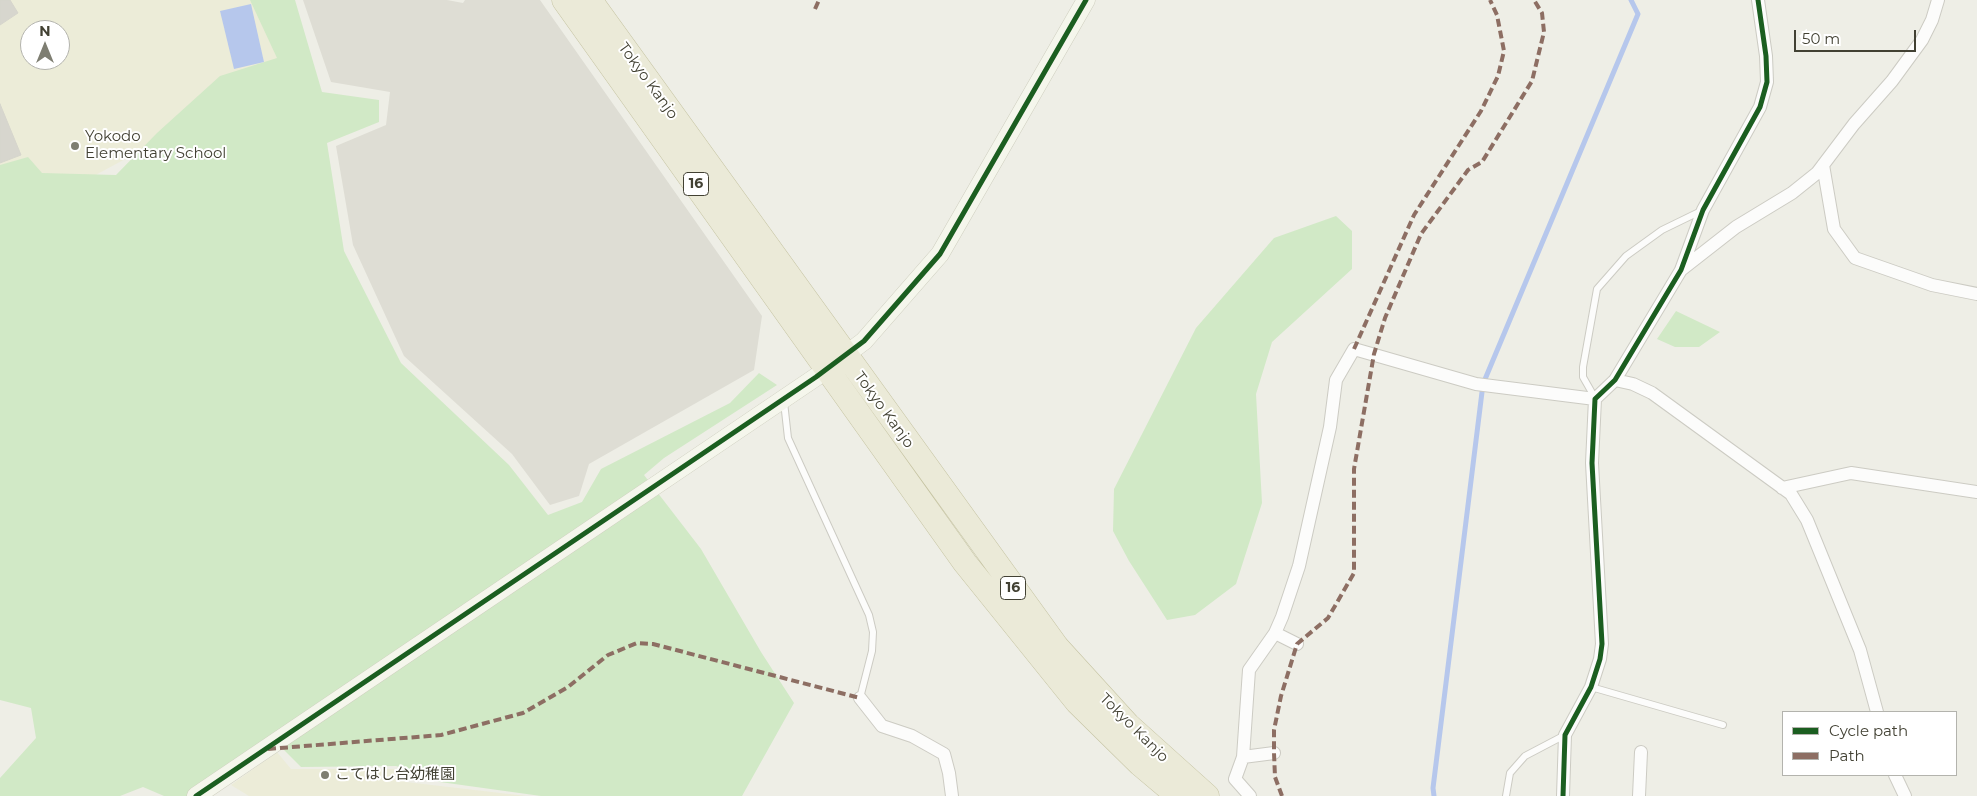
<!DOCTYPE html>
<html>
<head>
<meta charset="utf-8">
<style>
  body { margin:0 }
  #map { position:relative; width:1977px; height:796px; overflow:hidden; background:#eeeee6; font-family:Montserrat,sans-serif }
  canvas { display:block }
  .legend { position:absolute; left:1782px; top:711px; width:175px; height:65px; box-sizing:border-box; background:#fff; border:1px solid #b3b3ad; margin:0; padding:6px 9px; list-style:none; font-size:15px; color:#424133 }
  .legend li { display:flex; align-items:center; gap:10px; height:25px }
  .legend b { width:25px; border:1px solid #b3b3ad }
  .north { position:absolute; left:20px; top:20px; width:50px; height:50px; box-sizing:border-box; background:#fff; border:1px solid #b3b3ad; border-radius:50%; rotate:0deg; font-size:14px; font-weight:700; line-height:20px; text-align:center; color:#424133 }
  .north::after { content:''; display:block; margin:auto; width:18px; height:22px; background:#7e7e72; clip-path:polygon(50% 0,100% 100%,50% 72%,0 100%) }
  .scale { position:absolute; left:1794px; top:30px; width:122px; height:22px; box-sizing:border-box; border:2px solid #424133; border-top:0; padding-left:6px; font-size:15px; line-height:18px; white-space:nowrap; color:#424133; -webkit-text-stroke:4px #fff; paint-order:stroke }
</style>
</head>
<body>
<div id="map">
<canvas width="1977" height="796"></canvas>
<ul class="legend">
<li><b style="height:6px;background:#1b5e20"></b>Cycle path</li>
<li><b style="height:6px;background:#8d6e63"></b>Path</li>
</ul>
<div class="north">N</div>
<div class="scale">50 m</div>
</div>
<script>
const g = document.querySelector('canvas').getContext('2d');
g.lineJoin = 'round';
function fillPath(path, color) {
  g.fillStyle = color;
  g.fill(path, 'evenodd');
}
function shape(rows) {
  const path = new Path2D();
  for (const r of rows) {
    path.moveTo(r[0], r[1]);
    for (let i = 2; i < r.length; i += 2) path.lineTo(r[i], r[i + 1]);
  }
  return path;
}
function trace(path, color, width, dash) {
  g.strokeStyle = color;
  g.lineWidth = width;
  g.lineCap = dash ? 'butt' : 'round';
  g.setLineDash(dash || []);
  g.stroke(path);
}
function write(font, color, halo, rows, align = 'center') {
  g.font = font + ' Montserrat,"Noto Sans JP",sans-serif';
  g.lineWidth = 4;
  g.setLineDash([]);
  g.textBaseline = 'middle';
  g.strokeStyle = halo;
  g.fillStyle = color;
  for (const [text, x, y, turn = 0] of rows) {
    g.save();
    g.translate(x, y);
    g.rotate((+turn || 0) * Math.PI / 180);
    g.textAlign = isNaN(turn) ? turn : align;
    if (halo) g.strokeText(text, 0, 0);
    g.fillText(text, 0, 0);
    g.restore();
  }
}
fillPath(shape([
  [303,0,447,0,463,3,465,0,540,0,762,316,754,370,589,464,579,496,550,505,512,454,404,356,353,245,336,146,386,125,390,92,331,82]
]), '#deddd4');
fillPath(shape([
  [0,0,280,0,300,64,0,227],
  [30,30,60,30,60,60,30,60],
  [277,752,291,769,405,769,406,782,526,796,249,796,231,785]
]), '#ececd8');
fillPath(shape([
  [250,0,295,0,322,92,379,100,379,122,327,143,344,251,401,363,509,465,548,515,582,502,601,469,730,403,759,373,777,385,664,458,644,475,701,549,761,652,794,703,742,796,541,796,440,782,396,766,301,767,270,736,194,796,164,796,143,787,120,796,0,796,0,778,36,738,31,708,0,700,0,165,28,157,42,173,116,175,157,133,220,76,277,58],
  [1336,216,1352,231,1352,269,1272,342,1256,394,1262,503,1236,584,1195,615,1167,620,1129,561,1113,531,1114,489,1196,328,1274,238],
  [1676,311,1720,332,1699,347,1675,347,1657,339]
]), '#d1e9c6');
fillPath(shape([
  [251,4,264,62,234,69,220,11]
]), '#b6c7ec');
trace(shape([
  [1434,796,1433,788,1483,384,1638,14,1631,0]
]), '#b6c7ec', 5);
const building = shape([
  [0,0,10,0,18,13,0,25,0,0],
  [0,104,21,155,0,163,0,104]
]);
fillPath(building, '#d7d6ce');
trace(building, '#d6d5cc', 1);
const lane = shape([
  [1595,398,1583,377,1583,367,1597,289,1626,256,1662,230,1701,211],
  [784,402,788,438,869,615,873,632,872,651,860,698],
  [1591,687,1723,725],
  [1506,796,1510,773,1525,756,1565,735]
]);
const street = shape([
  [1823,165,1834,229,1855,258,1932,285,1977,294],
  [1681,270,1736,227,1792,193,1817,173,1854,124,1892,81,1922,40,1932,20,1938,0],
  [1615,380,1633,384,1652,393,1791,494,1807,520,1860,650,1877,712],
  [1782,488,1851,473,1977,492],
  [1275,633,1297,644],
  [860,698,882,726,912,736,944,754,949,773,952,796],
  [1243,757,1249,670,1275,633,1282,617,1299,566,1330,427,1336,380,1354,349,1476,384,1595,399],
  [1895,775,1905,796],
  [1250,796,1235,779,1243,757,1274,753],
  [1563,796,1565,735,1591,687,1600,659,1602,644,1592,463,1595,399,1615,380,1681,270,1703,210,1760,107,1767,82,1766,56,1758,0],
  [1639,796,1641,752]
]);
const secondary = shape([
  [196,796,816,377,864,341,940,254,1086,0]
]);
const highway = shape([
  [564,0,965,563,1077,702,1140,764,1178,796],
  [590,0,1057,647,1128,725,1207,796]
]);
trace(lane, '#cccbc3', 8);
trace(street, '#cccbc3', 14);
trace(secondary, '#cecebf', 19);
trace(highway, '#c5c3a1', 25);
trace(lane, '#fcfcfb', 6);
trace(street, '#fcfcfb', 12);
trace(secondary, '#f5f6ec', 18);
trace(highway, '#ebead8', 24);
trace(shape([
  [815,9,819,0],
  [1354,349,1414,215,1481,111,1498,76,1504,51,1497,15,1490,0],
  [268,749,441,735,523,713,568,687,608,655,637,643,653,644,860,698],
  [1282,796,1275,777,1274,753,1274,730,1281,696,1297,644,1328,618,1354,573,1354,469,1374,354,1385,318,1421,234,1468,170,1482,162,1532,81,1544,32,1542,13,1534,0]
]), '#8d6e63', 4, [8, 4]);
trace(shape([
  [196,796,816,377,864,341,940,254,1086,0],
  [1563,796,1565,735,1591,687,1600,659,1602,644,1592,463,1595,399,1615,380,1681,270,1703,210,1760,107,1767,82,1766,56,1758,0]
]), '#1b5e20', 5);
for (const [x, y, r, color] of [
  [75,146,5,"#7e7e72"],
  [325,775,5,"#7e7e72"]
]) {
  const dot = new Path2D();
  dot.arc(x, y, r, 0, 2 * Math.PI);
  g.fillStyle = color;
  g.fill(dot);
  trace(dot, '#fff', 2);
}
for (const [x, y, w] of [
  [696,184,25],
  [1013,588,25]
]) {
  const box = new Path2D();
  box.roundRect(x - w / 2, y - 11.5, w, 23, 4);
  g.fillStyle = '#fff';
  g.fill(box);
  trace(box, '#424133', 1);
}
write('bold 14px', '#424133', null, [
  ["16",696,184],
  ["16",1013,588]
]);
write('15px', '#424133', '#fff', [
  ["Tokyo Kanjo",648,81,54],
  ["Tokyo Kanjo",884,410,54],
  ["Tokyo Kanjo",1134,728,45]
]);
write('15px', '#424133', '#fff', [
  ["Yokodo",85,137],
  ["Elementary School",85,154],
  ["こてはし台幼稚園",335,775]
], 'left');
</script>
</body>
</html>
